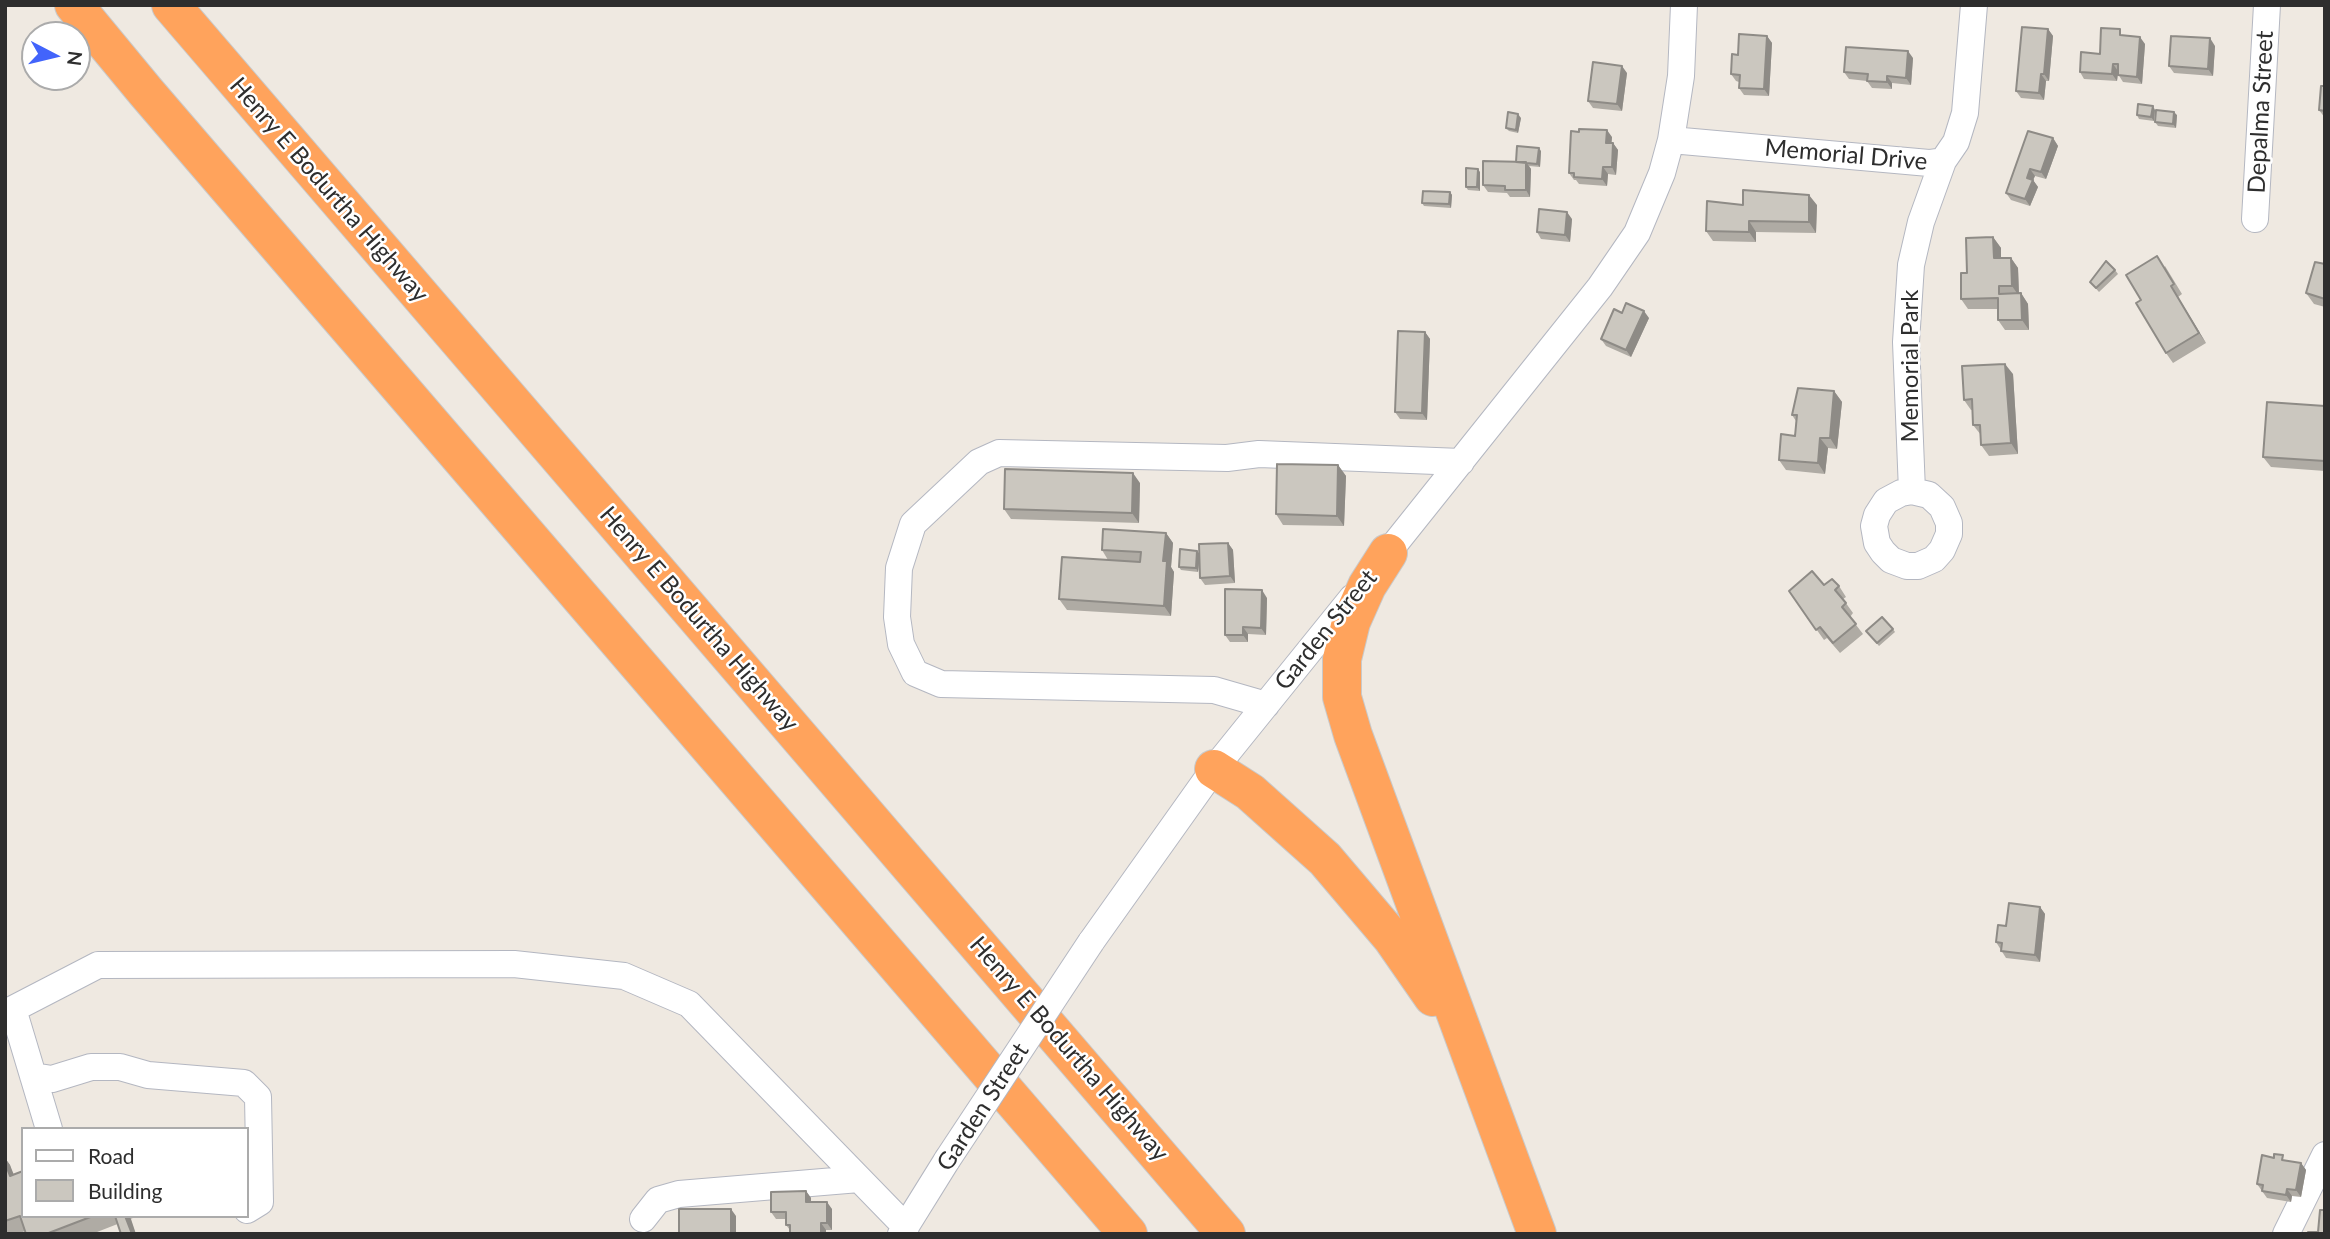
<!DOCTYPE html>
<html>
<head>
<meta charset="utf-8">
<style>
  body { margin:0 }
  #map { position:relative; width:2330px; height:1239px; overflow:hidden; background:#efe9e1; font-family:Lato,sans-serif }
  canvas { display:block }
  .frame { position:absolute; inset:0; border:7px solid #2e2e2e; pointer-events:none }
  .legend { position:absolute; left:21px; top:1127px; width:228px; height:91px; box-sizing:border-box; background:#fff; border:2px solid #ababab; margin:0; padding:9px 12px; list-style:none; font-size:21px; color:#2e2e2e }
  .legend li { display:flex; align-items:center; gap:14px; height:35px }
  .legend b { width:35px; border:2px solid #ababab }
  .north { position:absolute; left:21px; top:21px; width:70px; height:70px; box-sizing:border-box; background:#fff; border:2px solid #ababab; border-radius:50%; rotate:97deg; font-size:19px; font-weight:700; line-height:28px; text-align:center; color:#2e2e2e }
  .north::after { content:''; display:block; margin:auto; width:24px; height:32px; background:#4264fb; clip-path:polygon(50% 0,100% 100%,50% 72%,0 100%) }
</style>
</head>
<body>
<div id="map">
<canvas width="2330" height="1239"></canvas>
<div class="frame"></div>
<ul class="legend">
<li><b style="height:9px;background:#fff"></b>Road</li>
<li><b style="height:19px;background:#cbc7bf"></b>Building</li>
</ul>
<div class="north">N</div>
</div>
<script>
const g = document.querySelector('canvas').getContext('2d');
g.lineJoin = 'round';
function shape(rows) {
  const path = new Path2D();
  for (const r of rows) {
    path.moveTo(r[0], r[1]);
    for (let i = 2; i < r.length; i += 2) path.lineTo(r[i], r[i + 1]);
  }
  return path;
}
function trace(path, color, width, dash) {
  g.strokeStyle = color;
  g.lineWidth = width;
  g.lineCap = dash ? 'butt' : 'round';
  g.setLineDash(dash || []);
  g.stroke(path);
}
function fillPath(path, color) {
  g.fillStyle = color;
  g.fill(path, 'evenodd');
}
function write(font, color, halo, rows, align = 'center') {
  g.font = font + ' Lato,sans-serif';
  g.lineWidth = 5;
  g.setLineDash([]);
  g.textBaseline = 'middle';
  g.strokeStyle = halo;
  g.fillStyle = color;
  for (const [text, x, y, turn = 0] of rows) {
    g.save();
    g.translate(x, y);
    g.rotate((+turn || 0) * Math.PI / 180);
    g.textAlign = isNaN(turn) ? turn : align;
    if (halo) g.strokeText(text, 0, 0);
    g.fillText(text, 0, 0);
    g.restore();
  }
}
const minor = shape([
  [1671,140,1929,163,1943,161,1956,142,1965,113,1974,5],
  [2255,219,2267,5],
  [1912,491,1901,493,1886,501,1877,515,1874,526,1877,543,1883,552,1891,560,1907,566,1918,566,1934,559,1942,550,1949,534,1949,523,1942,507,1929,495,1912,491,1906,342,1911,265,1921,222,1943,161],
  [1378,565,1600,287,1637,233,1662,173,1671,140,1681,76,1684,5],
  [1266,705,1214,690,941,684,915,673,901,644,897,617,899,568,913,524,979,462,999,453,1227,458,1259,454,1461,462],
  [1091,942,1214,769,1352,598],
  [33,1076,52,1079,91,1067,120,1067,148,1075,244,1083,258,1097,260,1202,247,1210],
  [49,1129,13,1009,98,965,514,964,624,976,689,1004,906,1227],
  [643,1219,658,1200,679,1194,859,1179],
  [901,1234,947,1160],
  [2286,1234,2325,1155]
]);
const highway = shape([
  [74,5,146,92,1128,1234],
  [171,5,1226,1234],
  [1388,553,1367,586,1351,622,1342,659,1342,697,1353,735,1537,1234],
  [1214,769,1250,792,1325,859,1392,938,1433,997]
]);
trace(minor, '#b4b7c1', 28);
trace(highway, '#c9c9c9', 40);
trace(minor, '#fff', 26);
trace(highway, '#ffa35c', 38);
const minorBridge = shape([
  [947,1160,1091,942]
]);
trace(minorBridge, '#b4b7c1', 28, []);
trace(minorBridge, '#fff', 26);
fillPath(shape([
  [2048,29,2053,36,2049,81,2046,81,2044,100,2021,98,2016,91],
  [1767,36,1772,43,1769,96,1744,95,1739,88,1739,82,1736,81,1731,74,1738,55],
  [2125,36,2145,44,2142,84,2123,82,2118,74,2117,81,2084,79,2080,72,2100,54],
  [2215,46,2213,76,2174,73,2169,66],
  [1913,58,1911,85,1892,83,1892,89,1872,88,1867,81,1849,79,1844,72],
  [1627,73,1622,111,1593,108,1588,101],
  [2325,86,2325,121,2325,118,2319,110],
  [2155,110,2154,121,2139,119,2137,115],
  [2177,115,2176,128,2158,126,2155,122],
  [1521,118,1518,133,1509,131,1506,128],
  [1612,137,1611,143,1613,143,1618,150,1616,175,1608,174,1607,186,1579,184,1576,180,1574,180,1569,173],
  [2053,138,2058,146,2046,179,2035,176,2033,180,2038,187,2030,206,2011,200,2006,193],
  [1541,151,1540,167,1529,166,1531,169,1530,197,1510,197,1507,193,1488,192,1483,185,1516,162],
  [1480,172,1480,191,1468,190,1466,187],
  [1450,192,1452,195,1451,208,1424,206,1422,203],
  [1743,205,1817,205,1816,233,1756,232,1756,242,1713,241,1706,231],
  [1572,219,1570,242,1541,239,1537,232],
  [1993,237,2001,248,2001,258,2011,258,2018,268,2019,293,2021,293,2028,304,2029,330,2005,330,1998,320,1998,309,1968,309,1961,299,1967,273],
  [2325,264,2325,307,2314,304,2306,293],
  [2165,266,2182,294,2178,297,2206,343,2173,363,2166,353,2141,300],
  [2115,270,2118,274,2099,292,2090,282],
  [1622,313,1649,318,1631,357,1606,346,1601,339],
  [1425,332,1430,339,1427,420,1400,419,1395,412],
  [2013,374,2018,454,1989,456,1981,445,1981,435,1973,425,1972,410,1971,410,1964,400],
  [1834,391,1842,402,1837,449,1828,448,1825,474,1786,470,1779,460,1795,436,1796,421,1792,415],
  [2325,406,2325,471,2271,467,2263,457],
  [1338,465,1346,476,1344,526,1283,525,1276,514],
  [1140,483,1139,523,1011,519,1004,509],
  [1166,533,1173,543,1171,567,1174,572,1171,616,1067,610,1059,599,1108,560,1102,550],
  [1228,543,1233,550,1235,583,1205,585,1200,578,1200,558,1198,572,1181,570,1179,567,1199,554],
  [1824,585,1839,586,1846,597,1843,599,1853,613,1850,617,1863,634,1840,653,1827,638,1824,640,1789,591],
  [1267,598,1266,635,1248,634,1248,642,1230,642,1225,635],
  [1893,629,1895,632,1879,646,1866,631],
  [2040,907,2045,914,2040,962,2006,958,1996,942,2006,926],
  [5,1158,10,1165,23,1216,138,1216,92,1234,26,1234,25,1231,18,1234,5,1234],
  [2287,1161,2301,1163,2306,1170,2301,1197,2292,1196,2291,1202,2267,1198,2257,1184],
  [806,1191,811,1198,811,1202,832,1209,832,1230,826,1230,826,1234,790,1234,790,1230,786,1225,786,1219,776,1219,771,1212]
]), '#afaba4');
fillPath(shape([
  [2048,29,2053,36,2049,81,2044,74],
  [1767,36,1772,43,1769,96,1764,89],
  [2140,37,2145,44,2142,84,2137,77],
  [2210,38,2215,46,2213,76,2208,69],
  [1908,51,1913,58,1911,85,1906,78],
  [2113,64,2118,71,2117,81,2112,74],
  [1622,66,1627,73,1622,111,1617,104],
  [2041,74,2046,81,2044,100,2039,93],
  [1887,76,1892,83,1892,89,1887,82],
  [2153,106,2155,110,2154,121,2151,117],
  [2174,112,2177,115,2176,128,2173,124],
  [1518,114,1521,118,1518,133,1516,130],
  [1607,130,1612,137,1611,150,1606,143],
  [2053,138,2058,146,2046,179,2041,172],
  [1613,143,1618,150,1616,175,1612,167],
  [1539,148,1541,151,1540,167,1537,164],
  [1526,162,1531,169,1530,197,1526,190],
  [1603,167,1608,174,1607,186,1602,179],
  [1478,169,1480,172,1480,191,1477,187],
  [2030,169,2035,176,2033,180,2038,187,2030,206,2025,199,2027,178],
  [1450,192,1452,195,1451,208,1449,204],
  [1809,195,1817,205,1816,233,1809,222],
  [1567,212,1572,219,1570,242,1565,235],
  [1749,221,1756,232,1756,242,1749,232],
  [1993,237,2001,248,2001,269,1994,258],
  [2011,258,2018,268,2019,296,2012,286],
  [2171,286,2178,297,2206,343,2199,333],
  [2021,293,2028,304,2029,330,2022,320],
  [1644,311,1649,318,1631,357,1626,350],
  [1425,332,1430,339,1427,420,1422,413],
  [2005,364,2013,374,2018,454,2011,443],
  [1834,391,1842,402,1837,449,1830,438],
  [1820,438,1828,448,1825,474,1818,463],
  [1338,465,1346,476,1344,526,1337,516],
  [1133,473,1140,483,1139,523,1132,513],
  [1166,533,1173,543,1171,567,1174,572,1171,616,1164,606,1163,561],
  [1228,543,1233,550,1235,583,1230,576],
  [1197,551,1200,554,1198,572,1196,568],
  [1262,590,1267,598,1266,635,1261,628],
  [1243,627,1248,634,1248,642,1243,635],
  [2040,907,2045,914,2040,962,2035,955],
  [5,1158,10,1165,20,1190,10,1176,5,1163],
  [2301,1163,2306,1170,2301,1197,2296,1190],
  [2287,1189,2292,1196,2291,1202,2286,1195],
  [806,1191,811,1198,811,1209,806,1202],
  [827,1202,832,1209,832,1230,827,1223],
  [731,1209,736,1216,736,1234,731,1234],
  [125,1216,129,1216,131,1219,136,1234,132,1234],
  [821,1223,826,1230,826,1234,821,1234]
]), '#8e8b86');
const building = shape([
  [2022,27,2048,29,2044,74,2041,74,2039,93,2016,91,2022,27],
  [2101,28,2120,29,2120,35,2140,37,2137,77,2118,75,2118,64,2113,64,2112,74,2080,72,2081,52,2100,54,2101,28],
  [1739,34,1767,36,1764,89,1739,88,1740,75,1731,74,1732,54,1738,55,1739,34],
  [2171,36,2210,38,2208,69,2169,66,2171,36],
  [1846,47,1908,51,1906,78,1887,76,1887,82,1867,81,1868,74,1844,72,1846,47],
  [1593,62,1622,66,1617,104,1588,101,1593,62],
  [2321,86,2325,86,2325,111,2319,110,2321,86],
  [2138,104,2153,106,2151,117,2137,115,2138,104],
  [2156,110,2174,112,2173,124,2155,122,2156,110],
  [1508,112,1518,114,1516,130,1506,128,1508,112],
  [1579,129,1607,130,1606,143,1613,143,1612,167,1603,167,1602,179,1574,177,1574,173,1569,173,1571,131,1579,132,1579,129],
  [2028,131,2053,138,2041,172,2030,169,2027,178,2033,180,2025,199,2006,193,2028,131],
  [1517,146,1539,148,1537,164,1516,162,1517,146],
  [1483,161,1526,162,1526,190,1505,190,1505,186,1483,185,1483,161],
  [1466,168,1478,169,1477,187,1466,187,1466,168],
  [1743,190,1809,195,1809,222,1749,221,1749,232,1706,231,1707,201,1743,205,1743,190],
  [1423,191,1450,192,1449,204,1422,203,1423,191],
  [1539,209,1567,212,1565,235,1537,232,1539,209],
  [1993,237,1994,258,2011,258,2012,286,1999,286,1999,294,2021,293,2022,320,1998,320,1998,298,1961,299,1961,273,1967,273,1966,238,1993,237],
  [2157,256,2174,284,2171,286,2199,333,2166,353,2136,303,2141,300,2126,275,2157,256],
  [2106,261,2115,270,2096,288,2090,282,2106,261],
  [2315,262,2325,264,2325,299,2306,293,2315,262],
  [1626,303,1644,311,1626,350,1601,339,1614,309,1622,313,1626,303],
  [1398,331,1425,332,1422,413,1395,412,1398,331],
  [2005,364,2011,443,1981,445,1980,425,1973,425,1972,399,1964,400,1962,366,2005,364],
  [1798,388,1834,391,1830,438,1820,438,1818,463,1779,460,1781,434,1795,436,1797,415,1792,415,1798,388],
  [2267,402,2325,406,2325,461,2263,457,2267,402],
  [1277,464,1338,465,1337,516,1276,514,1277,464],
  [1005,469,1133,473,1132,513,1004,509,1005,469],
  [1103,529,1166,533,1163,561,1167,561,1164,606,1059,599,1062,557,1140,562,1141,552,1102,550,1103,529],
  [1228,543,1230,576,1200,578,1199,544,1228,543],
  [1180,549,1197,551,1196,568,1179,567,1180,549],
  [1812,571,1824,585,1832,579,1839,586,1835,590,1846,603,1842,607,1856,624,1833,643,1820,627,1816,630,1789,591,1812,571],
  [1225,589,1262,590,1261,628,1243,627,1243,635,1225,635,1225,589],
  [1882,617,1893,629,1877,643,1866,631,1882,617],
  [2009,903,2040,907,2035,955,2001,951,2002,943,1996,942,1998,925,2006,926,2009,903],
  [2274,1154,2283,1155,2282,1160,2301,1163,2296,1190,2287,1189,2286,1195,2262,1191,2263,1185,2257,1184,2262,1155,2274,1158,2274,1154],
  [5,1163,10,1176,23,1171,23,1216,93,1216,46,1234,26,1234,20,1216,5,1221,5,1163],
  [806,1191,806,1202,827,1202,827,1223,821,1223,821,1234,790,1234,790,1225,786,1225,786,1212,771,1212,771,1192,806,1191],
  [679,1209,731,1209,731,1234,679,1234,679,1209],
  [2320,1210,2325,1210,2325,1234,2308,1234,2308,1232,2318,1232,2320,1210],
  [115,1216,125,1216,132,1234,121,1234,115,1216]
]);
fillPath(building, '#cbc7bf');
trace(building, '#8e8b86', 2);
write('24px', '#2e2e2e', '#fff', [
  ["Depalma Street",2261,112,-87],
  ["Memorial Drive",1846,155,5],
  ["Henry E Bodurtha Highway",329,190,49],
  ["Memorial Park",1910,366,-90],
  ["Henry E Bodurtha Highway",699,619,49],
  ["Garden Street",1326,630,-51],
  ["Henry E Bodurtha Highway",1069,1049,49],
  ["Garden Street",983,1107,-57]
]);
</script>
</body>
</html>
